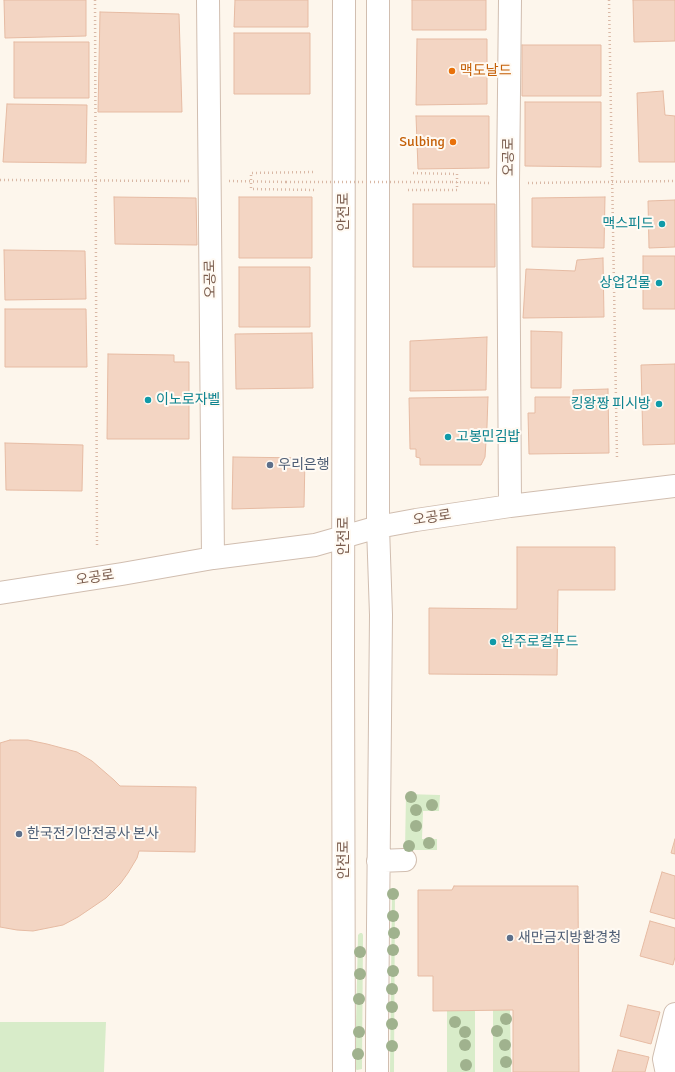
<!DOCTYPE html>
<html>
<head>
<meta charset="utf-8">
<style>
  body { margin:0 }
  canvas { display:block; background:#fdf6ec }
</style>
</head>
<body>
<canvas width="675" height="1072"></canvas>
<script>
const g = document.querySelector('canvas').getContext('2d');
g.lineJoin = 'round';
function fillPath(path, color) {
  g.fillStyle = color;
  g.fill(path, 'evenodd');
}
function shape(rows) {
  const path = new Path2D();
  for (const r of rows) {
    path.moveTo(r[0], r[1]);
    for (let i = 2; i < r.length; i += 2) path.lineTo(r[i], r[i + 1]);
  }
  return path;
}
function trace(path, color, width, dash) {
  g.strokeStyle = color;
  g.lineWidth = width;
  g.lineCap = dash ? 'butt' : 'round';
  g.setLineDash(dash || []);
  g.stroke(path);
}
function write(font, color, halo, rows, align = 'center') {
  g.font = font + ' Signika,"Noto Sans KR",sans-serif';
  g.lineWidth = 4;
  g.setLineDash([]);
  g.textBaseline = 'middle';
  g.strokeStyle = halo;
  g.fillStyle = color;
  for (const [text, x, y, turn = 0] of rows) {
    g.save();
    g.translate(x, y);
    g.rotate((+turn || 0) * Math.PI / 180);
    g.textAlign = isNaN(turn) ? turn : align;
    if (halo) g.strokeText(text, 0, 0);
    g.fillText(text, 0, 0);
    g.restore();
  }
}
fillPath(shape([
  [406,794,440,795,439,811,423,811,422,839,437,839,437,850,405,850],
  [392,888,395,888,394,1072,390,1072],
  [360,933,362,933,363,935,362,1069,357,1070,355,1069,358,935],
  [493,1010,510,1010,511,1072,493,1072],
  [447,1011,475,1011,475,1072,447,1072],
  [0,1022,106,1022,104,1072,0,1072]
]), '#d8ecc9');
const building = shape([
  [4,0,86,0,86,36,5,38,4,0],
  [235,0,308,0,308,27,234,27,235,0],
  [412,0,486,0,486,30,412,30,412,0],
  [633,0,675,0,675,41,634,42,633,0],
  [100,12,179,14,182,112,98,112,100,12],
  [234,33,310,33,310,94,234,94,234,33],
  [417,39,487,39,487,104,416,105,417,39],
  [14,42,89,42,89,98,14,98,14,42],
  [522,45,601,45,601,96,522,96,522,45],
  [663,91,665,115,675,116,675,162,639,162,637,93,663,91],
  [525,102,601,102,601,167,525,166,525,102],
  [7,104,87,105,86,163,3,162,7,104],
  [416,116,489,116,489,168,418,169,416,116],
  [114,197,196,198,197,245,115,244,114,197],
  [239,197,312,197,312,258,239,258,239,197],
  [605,197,604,248,532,247,532,198,605,197],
  [675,200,675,247,649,248,648,201,675,200],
  [413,204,495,204,495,267,413,267,413,204],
  [4,250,85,251,86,299,5,300,4,250],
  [643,256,675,256,675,309,643,309,643,256],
  [603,258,604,317,523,318,526,269,575,271,577,260,603,258],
  [239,267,310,267,310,327,239,327,239,267],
  [5,309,86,309,87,367,5,367,5,309],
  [531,331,562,332,561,388,531,388,531,331],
  [312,333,313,388,236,389,235,334,312,333],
  [487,337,486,390,410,391,410,341,487,337],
  [108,354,174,355,174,362,189,362,189,439,107,439,108,354],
  [675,364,675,444,643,445,641,365,675,364],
  [608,389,609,453,529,454,528,413,535,413,535,397,573,397,573,390,608,389],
  [488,397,487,426,485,457,481,465,420,465,420,458,416,457,416,449,410,449,409,398,488,397],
  [5,443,83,445,82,491,6,490,5,443],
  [233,457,305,458,304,507,232,509,233,457],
  [517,547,615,547,615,590,558,590,557,675,429,674,429,608,517,609,517,547],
  [10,740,28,740,47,744,77,752,92,761,114,780,120,786,196,787,195,852,139,851,137,858,128,873,120,884,106,898,78,917,63,925,33,931,17,930,0,927,0,743,10,740],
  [675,839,675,854,671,853,675,839],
  [662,872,675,876,675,919,650,912,662,872],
  [454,886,578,886,579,1072,513,1072,513,1010,433,1011,433,976,418,976,418,890,452,890,454,886],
  [650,921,675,928,675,957,673,965,640,956,650,921],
  [628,1005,660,1012,651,1044,620,1036,628,1005],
  [618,1050,649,1057,645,1072,612,1072,618,1050]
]);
fillPath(building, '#f3d5c3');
trace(building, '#e6bba3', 1);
const minor = shape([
  [208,0,213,558],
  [344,0,343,655,344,1072],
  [510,0,508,182,510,506],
  [0,593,122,574,213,558,315,545,378,527,416,520,510,506,675,486],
  [378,861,405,860],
  [377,1072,377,1030,381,615,378,527,378,0],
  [668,1072,666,1069,664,1059,675,1014]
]);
trace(minor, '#d1beb0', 24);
trace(shape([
  [95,0,97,547],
  [609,0,617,458],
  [0,180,190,181],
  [229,181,286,182],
  [452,182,489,183],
  [528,183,675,181],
  [314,190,251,189,251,173,314,172],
  [408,190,457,190,457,174,412,173]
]), '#d9b8a5', 2.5, [1, 3]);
trace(minor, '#fff', 22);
trace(shape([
  [286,182,452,182]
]), '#d9b8a5', 2.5, [1, 3]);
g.fillStyle = '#a0b28e';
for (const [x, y] of [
  [411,797],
  [432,805],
  [416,810],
  [416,826],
  [429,843],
  [409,846],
  [393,894],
  [393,916],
  [394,933],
  [393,950],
  [360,952],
  [393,971],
  [360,974],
  [392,989],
  [359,999],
  [392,1007],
  [506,1019],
  [455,1022],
  [392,1024],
  [497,1031],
  [359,1032],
  [465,1032],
  [465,1045],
  [505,1045],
  [392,1046],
  [358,1054],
  [506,1062],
  [466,1065]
]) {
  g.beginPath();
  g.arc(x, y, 6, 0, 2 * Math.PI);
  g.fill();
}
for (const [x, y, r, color] of [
  [452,71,4,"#e8710a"],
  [453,142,4,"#e8710a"],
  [662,224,4,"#0f9aa8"],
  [659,283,4,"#0f9aa8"],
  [148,400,4,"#0f9aa8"],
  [659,404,4,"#0f9aa8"],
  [448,437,4,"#0f9aa8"],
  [270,465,4,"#5c6f8a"],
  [493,642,4,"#0f9aa8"],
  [19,834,4,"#5c6f8a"],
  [510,938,4,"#5c6f8a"]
]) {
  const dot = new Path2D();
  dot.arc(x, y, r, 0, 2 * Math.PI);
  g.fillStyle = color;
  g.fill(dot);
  trace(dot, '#fffaf3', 1.5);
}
write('14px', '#c56008', '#fffaf3', [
  ["맥도날드",460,71],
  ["Sulbing",445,142,"right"]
], 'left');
write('14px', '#7a5c4d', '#fffaf3', [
  ["오공로",509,157,-90],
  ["안전로",344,212,-90],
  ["오공로",211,279,-91],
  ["오공로",432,518,-9],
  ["안전로",344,536,-90],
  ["오공로",95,578,-9],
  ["안전로",344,860,-90]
]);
write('14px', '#0d838f', '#fffaf3', [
  ["맥스피드",654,224],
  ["상업건물",651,283],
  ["이노로자벨",156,400,"left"],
  ["킹왕짱 피시방",651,404],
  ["고봉민김밥",456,437,"left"],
  ["완주로컬푸드",501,642,"left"]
], 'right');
write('14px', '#4e5e75', '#fffaf3', [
  ["우리은행",278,465],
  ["한국전기안전공사 본사",27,834],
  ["새만금지방환경청",518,938]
], 'left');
</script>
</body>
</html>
